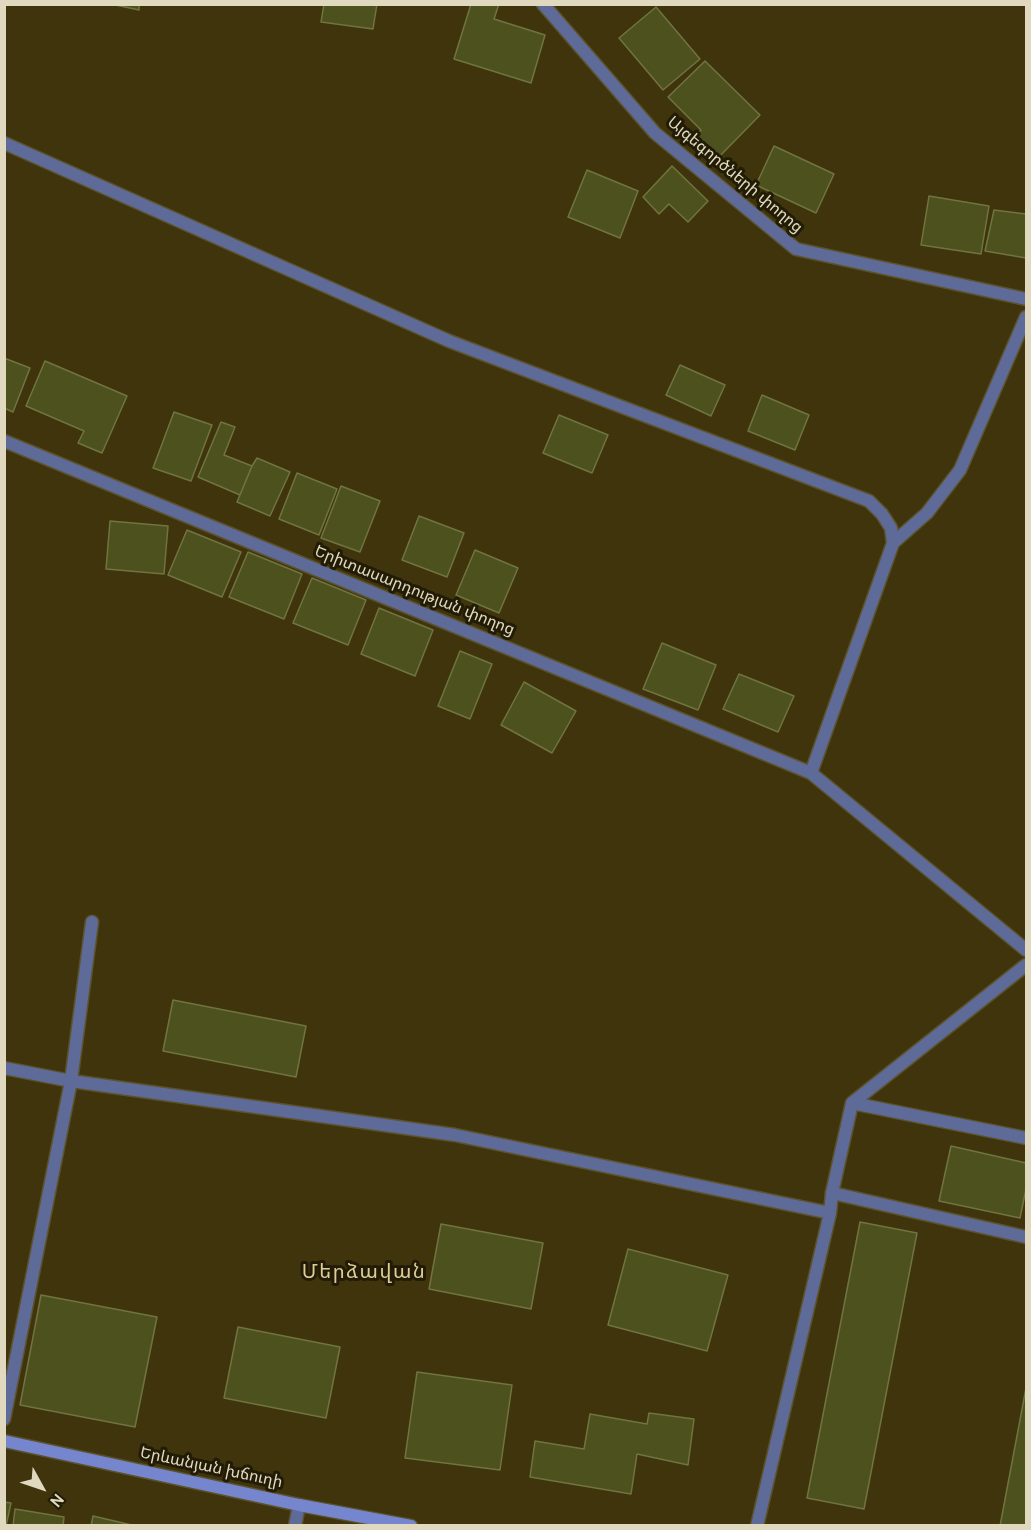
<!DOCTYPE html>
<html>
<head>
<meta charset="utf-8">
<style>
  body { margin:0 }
  #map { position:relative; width:1031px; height:1530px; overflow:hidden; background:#3f340c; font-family:Overpass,sans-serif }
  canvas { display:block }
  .frame { position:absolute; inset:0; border:6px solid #e1d9bf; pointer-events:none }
  .north { position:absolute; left:12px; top:1458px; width:60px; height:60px; -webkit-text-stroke:4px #221c07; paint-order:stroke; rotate:130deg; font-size:16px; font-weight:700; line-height:24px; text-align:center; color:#e1d9bf }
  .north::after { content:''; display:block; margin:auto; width:21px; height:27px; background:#e1d9bf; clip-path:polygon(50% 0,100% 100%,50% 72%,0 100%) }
</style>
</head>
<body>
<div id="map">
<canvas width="1031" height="1530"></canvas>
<div class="frame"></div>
<div class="north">N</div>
</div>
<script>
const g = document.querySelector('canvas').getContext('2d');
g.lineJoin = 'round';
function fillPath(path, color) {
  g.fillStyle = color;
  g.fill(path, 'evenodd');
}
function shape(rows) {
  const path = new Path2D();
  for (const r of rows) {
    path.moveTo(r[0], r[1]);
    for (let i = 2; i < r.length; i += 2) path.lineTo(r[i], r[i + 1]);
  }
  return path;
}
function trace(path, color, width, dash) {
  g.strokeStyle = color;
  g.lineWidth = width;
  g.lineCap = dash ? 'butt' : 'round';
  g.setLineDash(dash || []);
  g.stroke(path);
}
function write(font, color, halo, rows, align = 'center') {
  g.font = font + ' Overpass,"Noto Sans Armenian",sans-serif';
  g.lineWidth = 6;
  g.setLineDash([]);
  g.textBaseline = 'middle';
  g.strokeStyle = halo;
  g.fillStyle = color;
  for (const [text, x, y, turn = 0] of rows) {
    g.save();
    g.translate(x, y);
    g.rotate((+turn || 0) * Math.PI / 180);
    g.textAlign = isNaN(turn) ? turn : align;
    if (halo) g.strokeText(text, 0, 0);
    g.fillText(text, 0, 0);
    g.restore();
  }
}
const building = shape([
  [111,4,139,4,139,10,111,4],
  [324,4,377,4,373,29,321,22,324,4],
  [471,4,499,4,494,19,545,35,531,83,454,59,471,4],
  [656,7,700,59,663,90,619,38,656,7],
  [705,61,760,115,713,163,691,141,701,130,668,97,705,61],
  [774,146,834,174,816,213,756,185,774,146],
  [672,166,708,201,688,222,669,204,659,214,643,197,672,166],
  [587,170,638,191,620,238,568,217,587,170],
  [929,196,989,206,981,254,921,245,929,196],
  [994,210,1026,214,1026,258,985,251,994,210],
  [4,358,30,368,13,412,4,408,4,358],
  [45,361,127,396,102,453,78,443,84,431,26,406,45,361],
  [680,365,725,385,711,416,666,395,680,365],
  [762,395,809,415,795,450,748,431,762,395],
  [174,412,212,425,191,481,153,468,174,412],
  [559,415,608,435,592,473,543,453,559,415],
  [221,422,235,427,224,455,252,466,240,495,198,477,221,422],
  [257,458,290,472,270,516,237,502,252,466,257,458],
  [297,473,337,489,319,535,279,519,297,473],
  [341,486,380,501,360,552,321,538,341,486],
  [419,516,464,533,447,577,402,560,419,516],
  [110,521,168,526,164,574,106,569,110,521],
  [187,530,241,552,222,597,168,575,187,530],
  [475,550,518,568,499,613,456,595,475,550],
  [248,552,302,574,284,619,229,597,248,552],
  [312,578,366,600,348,645,293,623,312,578],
  [379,608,433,630,415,676,361,654,379,608],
  [662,643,716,665,698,710,643,689,662,643],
  [460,651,492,664,470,719,438,706,460,651],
  [739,674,794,696,778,732,723,709,739,674],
  [524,682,576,711,552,753,501,725,524,682],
  [173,1000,306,1026,296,1077,163,1051,173,1000],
  [951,1146,1026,1163,1026,1189,1020,1218,939,1201,951,1146],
  [860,1222,917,1233,864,1509,807,1498,860,1222],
  [441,1224,543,1243,531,1309,429,1289,441,1224],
  [628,1249,728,1275,707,1351,608,1325,628,1249],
  [41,1295,157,1317,135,1427,20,1405,41,1295],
  [238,1327,340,1347,326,1418,224,1398,238,1327],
  [417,1372,512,1385,500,1470,405,1458,417,1372],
  [1026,1388,1026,1526,1000,1526,1026,1388],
  [649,1413,694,1419,688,1465,637,1454,631,1494,530,1477,535,1441,584,1449,590,1414,647,1424,649,1413],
  [4,1502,11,1503,6,1526,4,1526,4,1502],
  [15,1509,64,1517,63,1526,13,1526,15,1509],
  [93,1516,136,1526,91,1526,93,1516]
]);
fillPath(building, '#4d511e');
trace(building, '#707441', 1.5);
const lane = shape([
  [832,1193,1026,1237]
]);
const street = shape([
  [543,4,655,133,796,249,1026,299],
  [4,143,449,341,869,501,882,514,891,528,893,543,811,773],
  [4,441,811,773,1026,950],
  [893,543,927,513,960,470,1026,317],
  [4,1068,71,1081,455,1135,830,1213],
  [852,1103,1026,1138],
  [4,1419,71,1081,92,922],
  [295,1526,299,1505],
  [757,1526,830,1213,832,1193,852,1103,1026,965]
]);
const secondary = shape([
  [4,1441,299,1505,411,1526]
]);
trace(lane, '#5c522c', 15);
trace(street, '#5c522c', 15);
trace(secondary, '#5c522c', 15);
trace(lane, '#5e6a97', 12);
trace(street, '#5e6a97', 12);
trace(secondary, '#7586ce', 12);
write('16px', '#e1d9bf', '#221c07', [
  ["Այգեգործների փողոց",734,176,40],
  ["Երիտասարդության փողոց",414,592,22],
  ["Երևանյան խճուղի",211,1469,12]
]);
g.letterSpacing = '1.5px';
write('20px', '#ddcc96', '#221c07', [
  ["Մերձավան",364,1274]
]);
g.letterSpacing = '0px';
</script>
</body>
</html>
